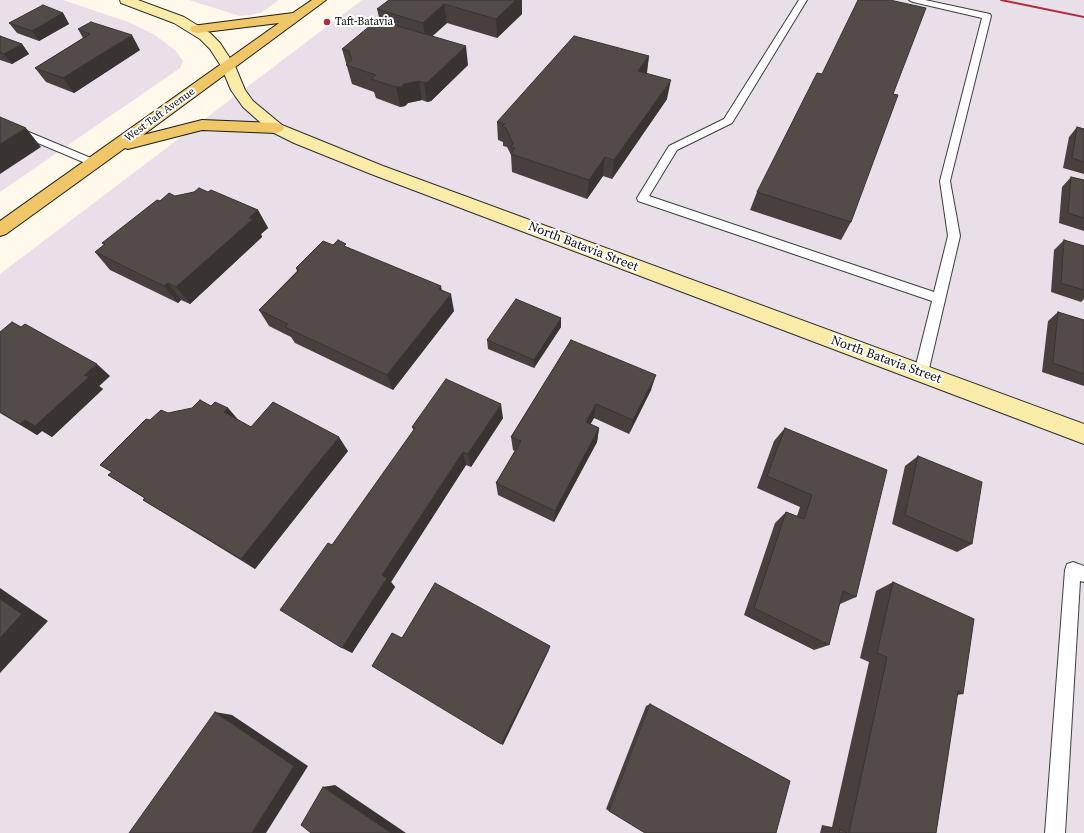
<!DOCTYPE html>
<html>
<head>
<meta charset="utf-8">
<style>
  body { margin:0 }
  canvas { display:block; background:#fef9ea }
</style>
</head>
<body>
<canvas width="1084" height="833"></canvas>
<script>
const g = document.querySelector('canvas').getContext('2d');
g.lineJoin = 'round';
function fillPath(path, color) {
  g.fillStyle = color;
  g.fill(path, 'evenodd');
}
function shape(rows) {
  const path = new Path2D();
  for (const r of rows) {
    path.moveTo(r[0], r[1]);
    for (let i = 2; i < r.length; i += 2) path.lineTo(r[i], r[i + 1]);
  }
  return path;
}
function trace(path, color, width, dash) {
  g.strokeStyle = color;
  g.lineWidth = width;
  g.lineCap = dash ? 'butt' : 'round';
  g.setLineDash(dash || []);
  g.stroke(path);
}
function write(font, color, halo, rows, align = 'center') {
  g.font = font + ' "Source Serif 4",serif';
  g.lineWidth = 4;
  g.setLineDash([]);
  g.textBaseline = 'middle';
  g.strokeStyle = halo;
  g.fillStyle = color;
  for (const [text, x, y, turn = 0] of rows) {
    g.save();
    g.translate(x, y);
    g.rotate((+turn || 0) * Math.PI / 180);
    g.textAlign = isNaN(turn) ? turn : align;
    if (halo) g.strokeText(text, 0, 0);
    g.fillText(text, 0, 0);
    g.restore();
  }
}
fillPath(shape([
  [0,0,63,0,131,23,155,35,176,51,183,61,180,68,0,192],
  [189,0,279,0,262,12,251,15,240,16],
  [362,0,1084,0,1084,833,0,833,0,274]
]), '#e8dfe9');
const lane = shape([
  [799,0,807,0,732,123,677,150,649,196,934,292,948,236,940,181,982,18,913,2,909,0,925,0,990,14,991,16,950,181,960,236,928,373,926,377,921,379,916,377,914,373,932,301,638,201,637,198,669,146,724,119,799,0],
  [0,120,98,161,99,163,94,166,90,165,0,127,0,120],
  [1073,562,1084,566,1084,582,1080,581,1065,833,1045,833,1065,570,1067,564,1073,562]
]);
const secondary = shape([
  [120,0,138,0,184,17,210,33,220,43,235,66,245,90,253,101,282,125,383,166,1084,424,1084,444,371,174,294,143,270,131,243,107,231,90,221,66,210,49,200,39,174,23,121,3,120,0]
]);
const primary = shape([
  [312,0,326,0,143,135,202,120,276,123,282,125,284,128,282,131,276,133,202,130,128,149,125,148,6,234,0,236,0,221,279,23,197,33,192,32,190,29,192,26,293,13,312,0]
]);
trace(lane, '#3e3e3e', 2);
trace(secondary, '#2d2d2d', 2);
trace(primary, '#1c1c1c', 2);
fillPath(lane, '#fff');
fillPath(secondary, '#f9eca9');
fillPath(primary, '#efc768');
trace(shape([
  [1001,0,1084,17]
]), '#b02d3b', 2);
fillPath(shape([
  [389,0,522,0,522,14,497,38,447,23,432,36,468,65,431,101,427,102,422,100,408,103,405,106,400,107,376,98,374,92,352,84,342,49,380,21,377,9],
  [63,13,69,24,39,41,17,33,9,23],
  [78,29,140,50,74,93,46,82,35,68,83,38],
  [0,36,22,44,29,54,12,64,0,60],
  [649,56,647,73,667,99,612,179,603,176,587,199,512,172,511,155,507,147,503,146,503,142,498,140,497,122],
  [893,94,851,222,841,240,750,210,757,192],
  [1077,127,1084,129,1084,174,1063,168,1069,137],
  [1071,177,1084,180,1084,231,1059,223,1062,187],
  [208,192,258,210,268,228,261,234,262,237,190,304,181,300,178,303,110,270,95,252,104,245,102,243,160,201,175,196],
  [1064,240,1084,246,1084,299,1081,302,1051,292,1054,250],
  [333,245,347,247,442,291,454,311,393,390,295,343,291,337,269,326,259,310,297,271,296,268],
  [1058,312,1084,320,1084,386,1042,372,1048,321],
  [561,318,561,327,534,368,488,349,487,340],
  [571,340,651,390,629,434,594,418,590,424,599,428,597,442,554,522,498,495,496,483,515,451,513,450,511,437],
  [110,376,99,386,103,389,52,437,42,431,37,435,0,413],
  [211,406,228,408,238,420,251,427,348,451,255,569,143,500,144,498,108,475,112,472,100,465,150,420,168,413],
  [503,418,471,467,466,465,391,582,395,587,352,653,332,545,414,431,412,427],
  [785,428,856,597,840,604,839,604,829,645,814,650,744,615,775,523,786,512,797,516,800,507,757,488,774,441],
  [918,456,972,544,957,552,892,524,905,466],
  [893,582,963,694,957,695,936,833,820,833,822,825,832,827,869,662,860,658,876,591],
  [650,704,609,811,606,809,646,706]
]), '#47403e');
fillPath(shape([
  [516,0,522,0,522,14,497,38,496,19],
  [444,4,447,23,426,42,423,23],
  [63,13,69,24,39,41,32,31],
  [132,35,140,50,74,93,63,78],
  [22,44,29,54,12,64,4,54],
  [466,46,468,65,431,101,427,102,424,83],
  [649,56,646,75,638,71],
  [671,80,667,99,612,179,614,160],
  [419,81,422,100,408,103,405,106,400,107,396,87,404,84],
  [26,128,41,147,0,174,0,144],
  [605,157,603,176,587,199,589,180],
  [258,210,268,228,261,234,262,237,190,304,176,287],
  [168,283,181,300,178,303,164,286],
  [441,286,444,302,451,294,454,311,393,390,387,375,439,289],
  [561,318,561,327,534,368,534,360],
  [97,364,110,376,99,386,103,389,52,437,35,426,84,375],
  [656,375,651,390,629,434,633,420],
  [501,404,503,418,471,467,468,454],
  [596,404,594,418,584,436,586,422],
  [228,408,241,423,224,412],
  [25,420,42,431,37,435,20,424],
  [599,428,597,442,554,522,555,511],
  [339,437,348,451,255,569,241,559],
  [463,452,466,465,391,582,395,587,352,653,342,648,382,575],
  [0,588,48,621,0,673],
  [550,646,549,650,503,745,501,744],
  [215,712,232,715,308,766,266,833,252,833],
  [335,785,406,833,391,833,323,787]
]), '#393432');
const building = shape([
  [389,0,516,0,496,19,444,4,423,23,377,9,389,0],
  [858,0,890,0,926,8,893,94,898,95,851,222,757,192,817,73,822,74,858,0],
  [43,5,63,13,32,31,9,23,43,5],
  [377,20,466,46,428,82,424,83,419,81,404,84,401,87,396,87,371,79,376,75,346,65,352,60,349,51,342,49,377,20],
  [91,22,132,35,63,78,35,68,90,34,78,29,91,22],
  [0,36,22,44,4,54,0,52,0,36],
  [574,36,649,56,638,71,671,80,614,160,605,157,589,180,511,154,515,148,511,147,513,144,506,128,502,127,505,124,497,122,574,36],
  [0,117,26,128,0,144,0,117],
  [1077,127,1084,129,1084,162,1072,158,1077,127],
  [1071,177,1084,180,1084,218,1068,213,1071,177],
  [199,188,208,192,211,190,258,210,249,218,253,219,176,287,168,283,164,286,95,252,105,244,102,243,157,200,160,201,169,193,175,196,194,192,199,188],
  [338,240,346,244,344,246,441,286,439,289,451,294,387,375,285,327,288,324,259,310,299,270,296,268,323,241,333,245,338,240],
  [1064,240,1084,246,1084,290,1061,283,1064,240],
  [516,299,561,318,534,360,487,340,516,299],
  [1058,312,1084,320,1084,374,1053,363,1058,312],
  [12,322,21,327,25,324,97,364,84,375,89,377,35,426,25,420,20,424,0,412,0,332,12,322],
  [571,340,656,375,633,420,596,404,586,422,599,428,555,511,496,483,521,441,511,437,571,340],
  [446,379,501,404,468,454,463,452,382,575,387,578,342,648,280,610,328,543,332,545,415,428,412,427,446,379],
  [200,400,211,406,215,402,228,408,224,412,251,427,273,402,339,437,241,559,143,500,145,498,108,475,112,472,100,465,146,419,150,420,161,410,168,413,192,408,200,400],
  [785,428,887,470,856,597,843,591,829,645,754,608,786,512,804,519,812,495,767,476,785,428],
  [918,456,982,482,972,544,905,515,918,456],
  [893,582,974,619,963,694,958,691,936,833,849,833,887,657,877,653,893,582],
  [435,583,550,646,501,744,372,666,392,633,402,638,435,583],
  [0,599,22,614,0,638,0,599],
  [650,704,790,781,776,833,645,833,609,811,650,704],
  [215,712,294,766,252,833,129,833,215,712],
  [323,787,391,833,311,833,301,825,323,787],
  [840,829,847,833,839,833,840,829]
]);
fillPath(building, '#524b48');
trace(building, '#393432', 1);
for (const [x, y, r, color] of [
  [327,22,4,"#b02d3b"]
]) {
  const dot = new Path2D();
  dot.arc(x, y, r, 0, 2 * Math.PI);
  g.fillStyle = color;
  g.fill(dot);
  trace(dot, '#fff', 1.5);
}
write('11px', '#0b0b0b', '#fff', [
  ["Taft-Batavia",335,22]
], 'left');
write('11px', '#0b0b0b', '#fff', [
  ["West Taft Avenue",160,115,-36]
]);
write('13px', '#0b0b0b', '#fff', [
  ["North Batavia Street",583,247,21],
  ["North Batavia Street",886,360,20]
]);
</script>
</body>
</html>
